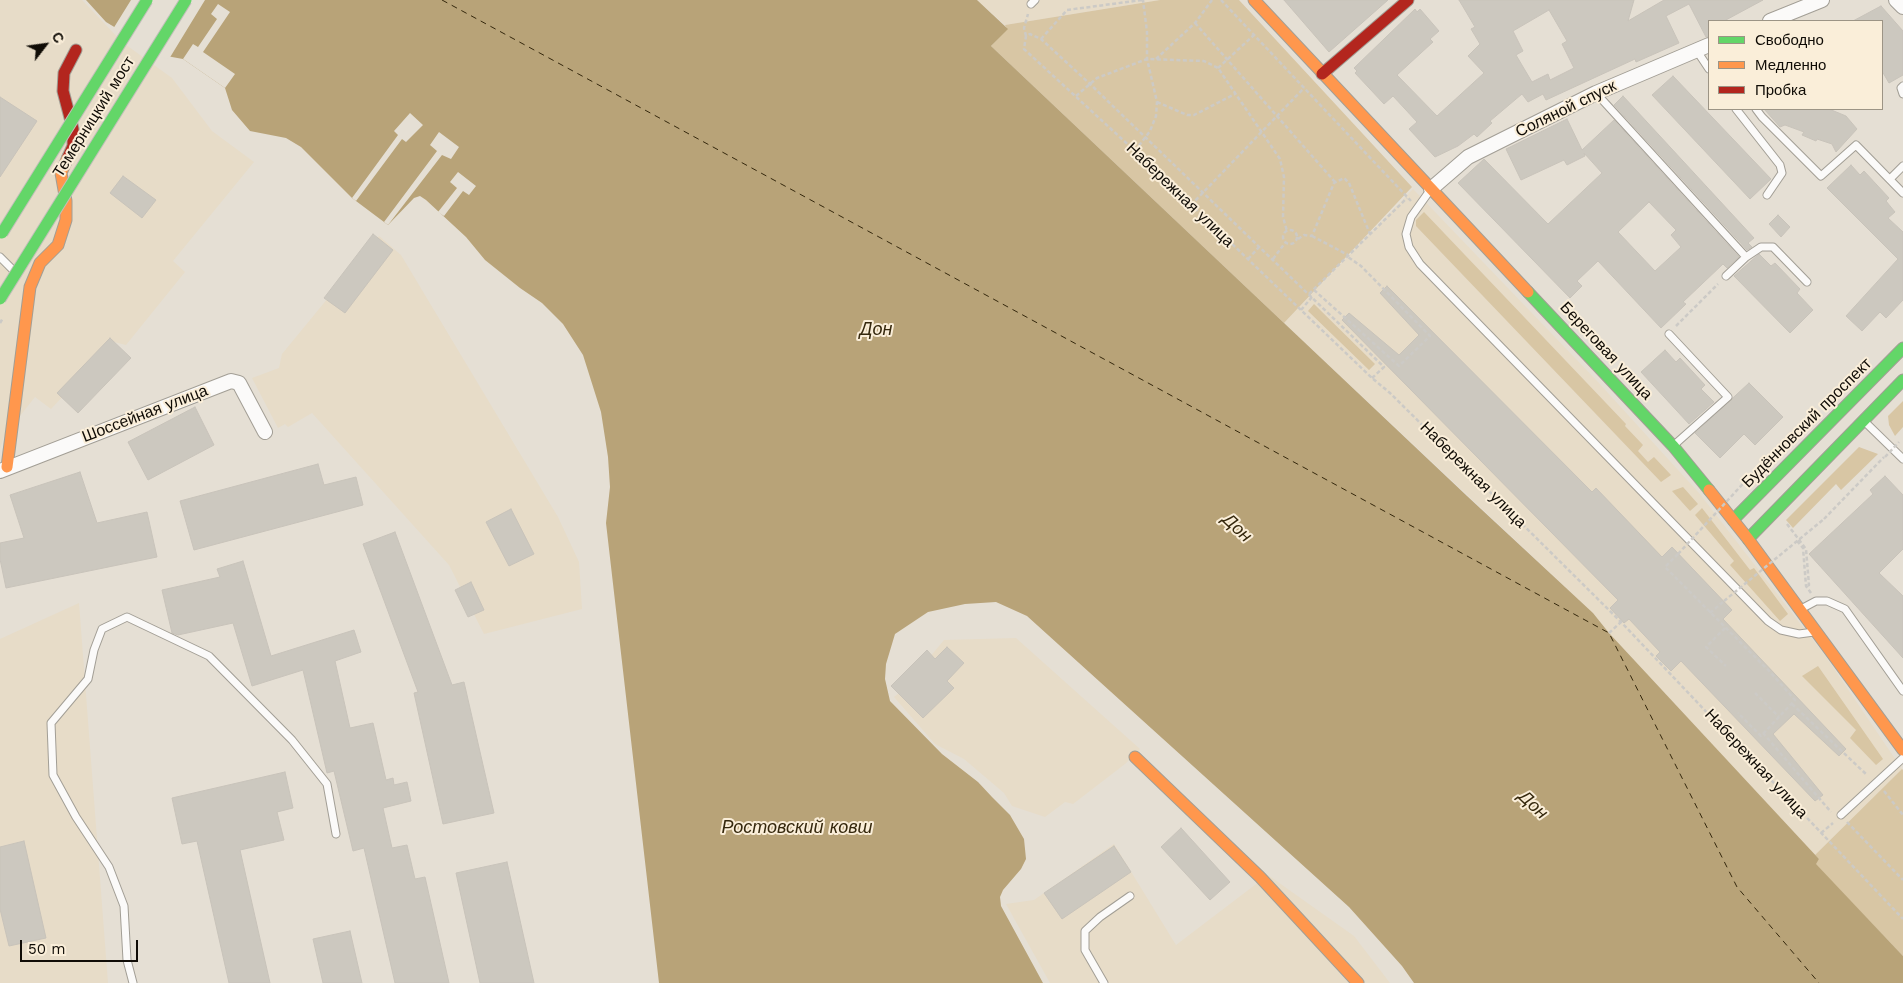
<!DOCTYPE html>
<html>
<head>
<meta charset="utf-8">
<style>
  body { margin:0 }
  #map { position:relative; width:1903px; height:983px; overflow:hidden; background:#e5dfd4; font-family:"Work Sans",sans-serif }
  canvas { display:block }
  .legend { position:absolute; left:1708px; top:20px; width:175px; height:90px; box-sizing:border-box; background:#faeed9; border:1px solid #9c9485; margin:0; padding:6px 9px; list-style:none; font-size:15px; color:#100c06 }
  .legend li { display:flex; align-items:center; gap:10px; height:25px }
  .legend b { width:25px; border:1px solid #9c9485 }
  .north { position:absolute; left:20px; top:20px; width:50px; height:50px; -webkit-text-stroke:4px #faeed9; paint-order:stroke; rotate:60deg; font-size:14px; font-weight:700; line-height:20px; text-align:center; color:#100c06 }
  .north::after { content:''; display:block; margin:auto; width:18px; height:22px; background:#100c06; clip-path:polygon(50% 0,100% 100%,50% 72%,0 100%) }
  .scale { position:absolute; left:20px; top:940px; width:118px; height:22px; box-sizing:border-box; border:2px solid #100c06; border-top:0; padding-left:6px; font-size:15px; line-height:18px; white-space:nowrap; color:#100c06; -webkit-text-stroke:4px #faeed9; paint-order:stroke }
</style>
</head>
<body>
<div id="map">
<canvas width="1903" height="983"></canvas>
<ul class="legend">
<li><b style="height:6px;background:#63d668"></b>Свободно</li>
<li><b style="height:6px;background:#ff974d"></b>Медленно</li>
<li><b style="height:6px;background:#b3261e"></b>Пробка</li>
</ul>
<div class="north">С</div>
<div class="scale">50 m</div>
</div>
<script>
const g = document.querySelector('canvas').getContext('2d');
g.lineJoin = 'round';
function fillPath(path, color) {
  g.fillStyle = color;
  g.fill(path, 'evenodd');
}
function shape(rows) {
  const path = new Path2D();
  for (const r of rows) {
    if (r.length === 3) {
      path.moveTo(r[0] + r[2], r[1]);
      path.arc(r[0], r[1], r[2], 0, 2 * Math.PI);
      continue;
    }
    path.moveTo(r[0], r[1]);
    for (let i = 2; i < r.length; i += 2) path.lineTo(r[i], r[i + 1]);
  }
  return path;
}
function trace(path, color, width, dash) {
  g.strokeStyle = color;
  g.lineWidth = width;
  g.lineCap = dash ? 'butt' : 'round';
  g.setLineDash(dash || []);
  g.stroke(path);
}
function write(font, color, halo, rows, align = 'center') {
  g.font = font + ' "Work Sans",sans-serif';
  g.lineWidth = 4;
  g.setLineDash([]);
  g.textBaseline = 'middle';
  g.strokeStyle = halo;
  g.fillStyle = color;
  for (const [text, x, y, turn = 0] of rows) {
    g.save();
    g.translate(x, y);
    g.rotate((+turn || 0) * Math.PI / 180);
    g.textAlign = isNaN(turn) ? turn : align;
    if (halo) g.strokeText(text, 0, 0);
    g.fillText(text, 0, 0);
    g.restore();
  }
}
fillPath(shape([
  [0,0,82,0,122,42,172,78,212,131,254,162,173,261,185,272,126,345,114,342,51,409,35,397,4,436,0,449],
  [977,0,1160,0,1005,25],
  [1413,189,1598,382,1699,493,1826,657,1902,769,1815,855,1609,633,1593,613,1284,323],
  [379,236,401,255,558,517,579,562,582,609,484,634,449,565,312,413,288,427,285,424,278,428,252,378,279,368,282,354],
  [79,603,108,983,0,983,0,639],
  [1016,638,1140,749,1125,764,1073,804,1065,802,1045,817,1012,806,1004,793,964,759,935,744,894,697,928,670,924,664,944,640],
  [1114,844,1176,945,1268,875,1354,936,1390,983,1050,983,1006,904,1034,900]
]), '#e7dcc8');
fillPath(shape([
  [1160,0,1239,0,1412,187,1284,323,991,46,1007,29,1005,25],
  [1424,212,1626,424,1625,426,1643,445,1638,451,1648,462,1654,457,1671,475,1661,482,1416,226,1416,220],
  [1314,304,1375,364,1369,370,1308,311],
  [1903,401,1903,427,1895,436,1889,425,1888,416],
  [1859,447,1878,454,1841,490,1836,484,1793,528,1786,520],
  [1683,487,1698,504,1690,511,1672,491],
  [1702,508,1750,570,1754,568,1788,614,1780,621,1730,565,1734,561,1695,515],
  [1818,666,1883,759,1876,765,1850,738,1856,730,1802,676],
  [1902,769,1903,770,1903,956,1815,864,1819,859,1815,855]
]), '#d8c6a4');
fillPath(shape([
  [86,0,977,0,1008,29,991,46,1467,496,1593,613,1609,633,1819,859,1816,864,1903,956,1903,983,1414,983,1402,966,1349,907,1027,616,996,602,965,604,928,612,895,634,886,664,885,679,890,701,942,754,978,782,992,797,1010,815,1024,839,1026,859,1021,869,1003,890,1000,897,1001,906,1043,983,659,983,606,523,610,487,608,457,601,412,583,355,563,324,542,303,520,288,485,260,466,237,426,200,420,196,414,198,388,225,352,198,301,147,286,138,250,131,232,110,225,88,183,59,161,55,106,22]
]), '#b8a378');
fillPath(shape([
  [131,0,205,0,169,59,160,57,113,29],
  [218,4,230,12,203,52,235,74,225,88,183,59,193,44,198,47,217,19,211,14],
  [410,113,423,125,406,142,402,139,356,201,352,198,398,135,394,131],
  [439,132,459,147,451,159,442,155,388,225,384,222,437,151,430,145],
  [458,172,476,186,469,195,463,191,444,216,438,212,457,188,450,182]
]), '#e5dfd4');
trace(shape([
  [442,0,1609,633,1737,887,1819,983]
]), '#35280d', 1, [6, 5]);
const building = shape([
  [1284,0,1388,0,1329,52,1284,0],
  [1459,0,1634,0,1628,21,1664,0,1763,0,1724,21,1709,21,1709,36,1706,37,1689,4,1666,16,1679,43,1636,62,1635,59,1546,100,1543,94,1528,102,1522,94,1490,121,1492,123,1477,137,1474,134,1458,146,1435,157,1409,129,1417,122,1393,96,1384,104,1355,73,1357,71,1354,68,1415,9,1417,12,1420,9,1439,31,1430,39,1433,42,1397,75,1437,116,1484,73,1468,56,1480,44,1471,29,1475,27,1459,0],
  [1549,10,1567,41,1562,44,1574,68,1550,80,1548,74,1532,82,1516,55,1523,51,1513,31,1549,10],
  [1881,6,1903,31,1903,75,1889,83,1882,71,1882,21,1853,21,1881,6],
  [1673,76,1771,179,1750,199,1652,95,1673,76],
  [1623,96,1754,238,1748,243,1752,247,1747,250,1614,105,1623,96],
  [0,97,37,121,0,177,0,97],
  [1764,109,1829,109,1846,116,1857,129,1836,152,1832,144,1817,139,1816,141,1802,135,1804,132,1785,125,1780,127,1764,109],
  [1567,119,1582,150,1614,120,1739,257,1727,268,1723,264,1683,302,1686,304,1661,328,1598,261,1577,281,1582,286,1570,298,1458,183,1484,159,1548,224,1602,173,1584,153,1585,156,1567,165,1564,160,1521,180,1506,149,1567,119],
  [1649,202,1676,230,1671,235,1681,247,1655,271,1618,232,1649,202],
  [1851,165,1860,175,1864,171,1889,198,1886,201,1895,212,1888,218,1903,232,1903,300,1886,318,1880,312,1862,331,1846,316,1898,259,1827,188,1851,165],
  [123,176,156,200,142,218,110,193,123,176],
  [1778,215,1790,227,1781,237,1769,224,1778,215],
  [373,234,393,250,345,313,324,298,373,234],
  [1759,254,1771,266,1775,263,1800,289,1797,293,1813,310,1790,333,1734,276,1759,254],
  [1387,286,1592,492,1596,488,1662,557,1672,547,1732,610,1723,619,1846,749,1839,756,1794,714,1773,734,1823,795,1815,801,1681,661,1671,671,1656,656,1660,652,1629,619,1624,623,1610,608,1618,600,1342,320,1349,313,1399,355,1419,335,1380,293,1387,286],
  [110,338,131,358,78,413,57,393,110,338],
  [1665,350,1676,362,1680,358,1705,385,1701,389,1714,402,1689,424,1641,372,1665,350],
  [1749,383,1783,417,1755,445,1744,434,1720,458,1695,433,1749,383],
  [195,407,214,445,148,480,128,442,195,407],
  [318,464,324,485,356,477,363,505,194,550,180,501,318,464],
  [80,472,97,523,147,512,157,557,6,588,0,559,0,543,24,538,10,495,80,472],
  [1885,476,1903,495,1903,549,1879,573,1903,596,1903,658,1809,554,1873,494,1870,490,1885,476],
  [511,509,534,554,509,566,486,522,511,509],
  [395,532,452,685,464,682,494,813,443,824,414,693,418,692,363,544,395,532],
  [243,561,271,656,354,630,361,652,335,661,350,728,373,723,386,780,393,778,394,785,407,782,411,801,383,808,392,848,407,845,415,879,425,877,449,983,395,983,364,848,353,851,334,771,327,773,303,670,252,686,233,623,178,635,172,633,162,590,220,577,217,569,243,561],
  [471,582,484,610,468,617,455,590,471,582],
  [947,647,964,663,947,681,954,688,923,718,891,686,927,650,935,659,947,647],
  [285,772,293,808,277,812,284,840,240,850,270,983,229,983,197,841,182,844,172,798,285,772],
  [1181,828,1230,882,1210,900,1161,847,1181,828],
  [24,841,46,938,9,946,0,909,0,847,24,841],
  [1114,846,1131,872,1062,919,1044,893,1114,846],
  [507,862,534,983,480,983,456,873,507,862],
  [350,931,362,983,323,983,313,939,350,931]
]);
fillPath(building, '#ccc8bf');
trace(building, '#c8c3ba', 1);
const lane = shape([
  [1031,4,1035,0],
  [1697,51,1709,69],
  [1903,86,1901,88,1903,94],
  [1596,93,1746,257,1726,276],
  [1736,109,1780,165,1782,173,1767,195],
  [1756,109,1762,117,1821,176,1856,145,1903,193],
  [1890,179,1903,166],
  [1431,189,1411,217,1406,234,1409,247,1420,264,1768,621,1781,630,1799,634,1814,632],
  [0,257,14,271],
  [1746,257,1761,247,1773,247,1807,282],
  [1669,334,1728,397,1673,446],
  [1864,421,1903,459],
  [1801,609,1816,601,1827,601,1845,609,1903,691],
  [1841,815,1903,758],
  [133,983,127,960,124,906,109,867,76,817,53,775,51,723,88,679,94,650,102,629,127,617,209,656,292,740,327,784,336,834],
  [1104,983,1085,950,1085,931,1100,917,1130,896]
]);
const street = shape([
  [1896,0,1903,7],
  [1770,21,1822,0],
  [1431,189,1468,157,1596,93,1709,45],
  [0,471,231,381,239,383,265,432]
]);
const fast = shape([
  [1528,292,1673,446,1709,490],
  [1733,520,1903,348],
  [1748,539,1903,380]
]);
const slow = shape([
  [1254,0,1528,292],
  [7,467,30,287,40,263,58,245,66,220,66,201,61,173,68,157],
  [1709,490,1748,539,1903,750],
  [1135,757,1260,877,1358,983]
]);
const jam = shape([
  [1322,74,1408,0],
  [68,157,73,146,73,129,63,91,64,73,76,50]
]);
trace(lane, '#a29e95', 9);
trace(street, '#a29e95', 16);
trace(fast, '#a29e95', 13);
trace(slow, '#a29e95', 13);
trace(jam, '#a29e95', 13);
trace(shape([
  [1221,0,1411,201],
  [1195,23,1335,182],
  [1026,36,1024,28,1028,14],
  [1041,39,1067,10,1142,0],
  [1156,59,1195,23,1212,0],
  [1218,68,1254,35],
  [1076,96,1097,78,1147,59,1204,61,1218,68,1280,159,1284,177,1283,217,1287,231],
  [1157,102,1187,115,1194,115,1235,94],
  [1135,151,1150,131,1156,116,1157,102,1147,59,1147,32,1143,0],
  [1191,205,1304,88],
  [1290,237,7],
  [1312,236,1348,255],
  [1298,239,1304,235,1312,236,1334,183,1344,178,1349,183,1370,234],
  [1248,259,1260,246],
  [1273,259,1285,243],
  [1314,290,1399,366,1430,336,1361,266,1348,257],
  [1309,294,1407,198],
  [1301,310,1312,297],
  [1676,326,1718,284],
  [1372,378,1384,367,1089,83,1041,39,1030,34,1026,36,1024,49,1135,151,1372,378,1390,393,1621,622,1903,919],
  [1824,519,1884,457],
  [1787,524,1806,549,1809,585,1806,586],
  [1797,541,1803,548,1806,586,1811,593],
  [1678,554,1665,567,1770,672,1795,700,1761,736,1738,713],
  [1710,613,1724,601],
  [1725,628,1706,647,1726,666],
  [1609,633,1621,622],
  [1755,693,1779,717],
  [1792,704,1867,775],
  [1763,733,1831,812],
  [1884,791,1903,815],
  [1847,822,1903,880],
  [1821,833,1833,823]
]), '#cccac6', 2.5, [4, 2.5]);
trace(lane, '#fbfaf9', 7);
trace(street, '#fbfaf9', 14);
trace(fast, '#63d668', 11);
trace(slow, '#ff974d', 11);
trace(jam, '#b3261e', 11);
const fastBridge = shape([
  [2,233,147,0],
  [0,299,186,0]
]);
trace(fastBridge, '#c1bfb9', 13, []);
trace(shape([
  [0,323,3,318],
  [1885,457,1899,442],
  [1678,554,1764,461],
  [1724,601,1824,519]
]), '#cccac6', 2.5, [4, 2.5]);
trace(fastBridge, '#63d668', 11);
write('16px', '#100c06', '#faeed9', [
  ["Соляной спуск",1566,109,-26],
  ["Темерницкий мост",94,117,-58],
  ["Набережная улица",1180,195,44],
  ["Береговая улица",1606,351,47],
  ["Шоссейная улица",145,414,-21],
  ["Будённовский проспект",1807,423,-45],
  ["Набережная улица",1473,475,45],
  ["Набережная улица",1756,764,47]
]);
write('italic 18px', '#35280d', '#faeed9', [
  ["Дон",876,330],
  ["Дон",1237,528,43],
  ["Дон",1533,805,43],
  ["Ростовский ковш",797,828]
]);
</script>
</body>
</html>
